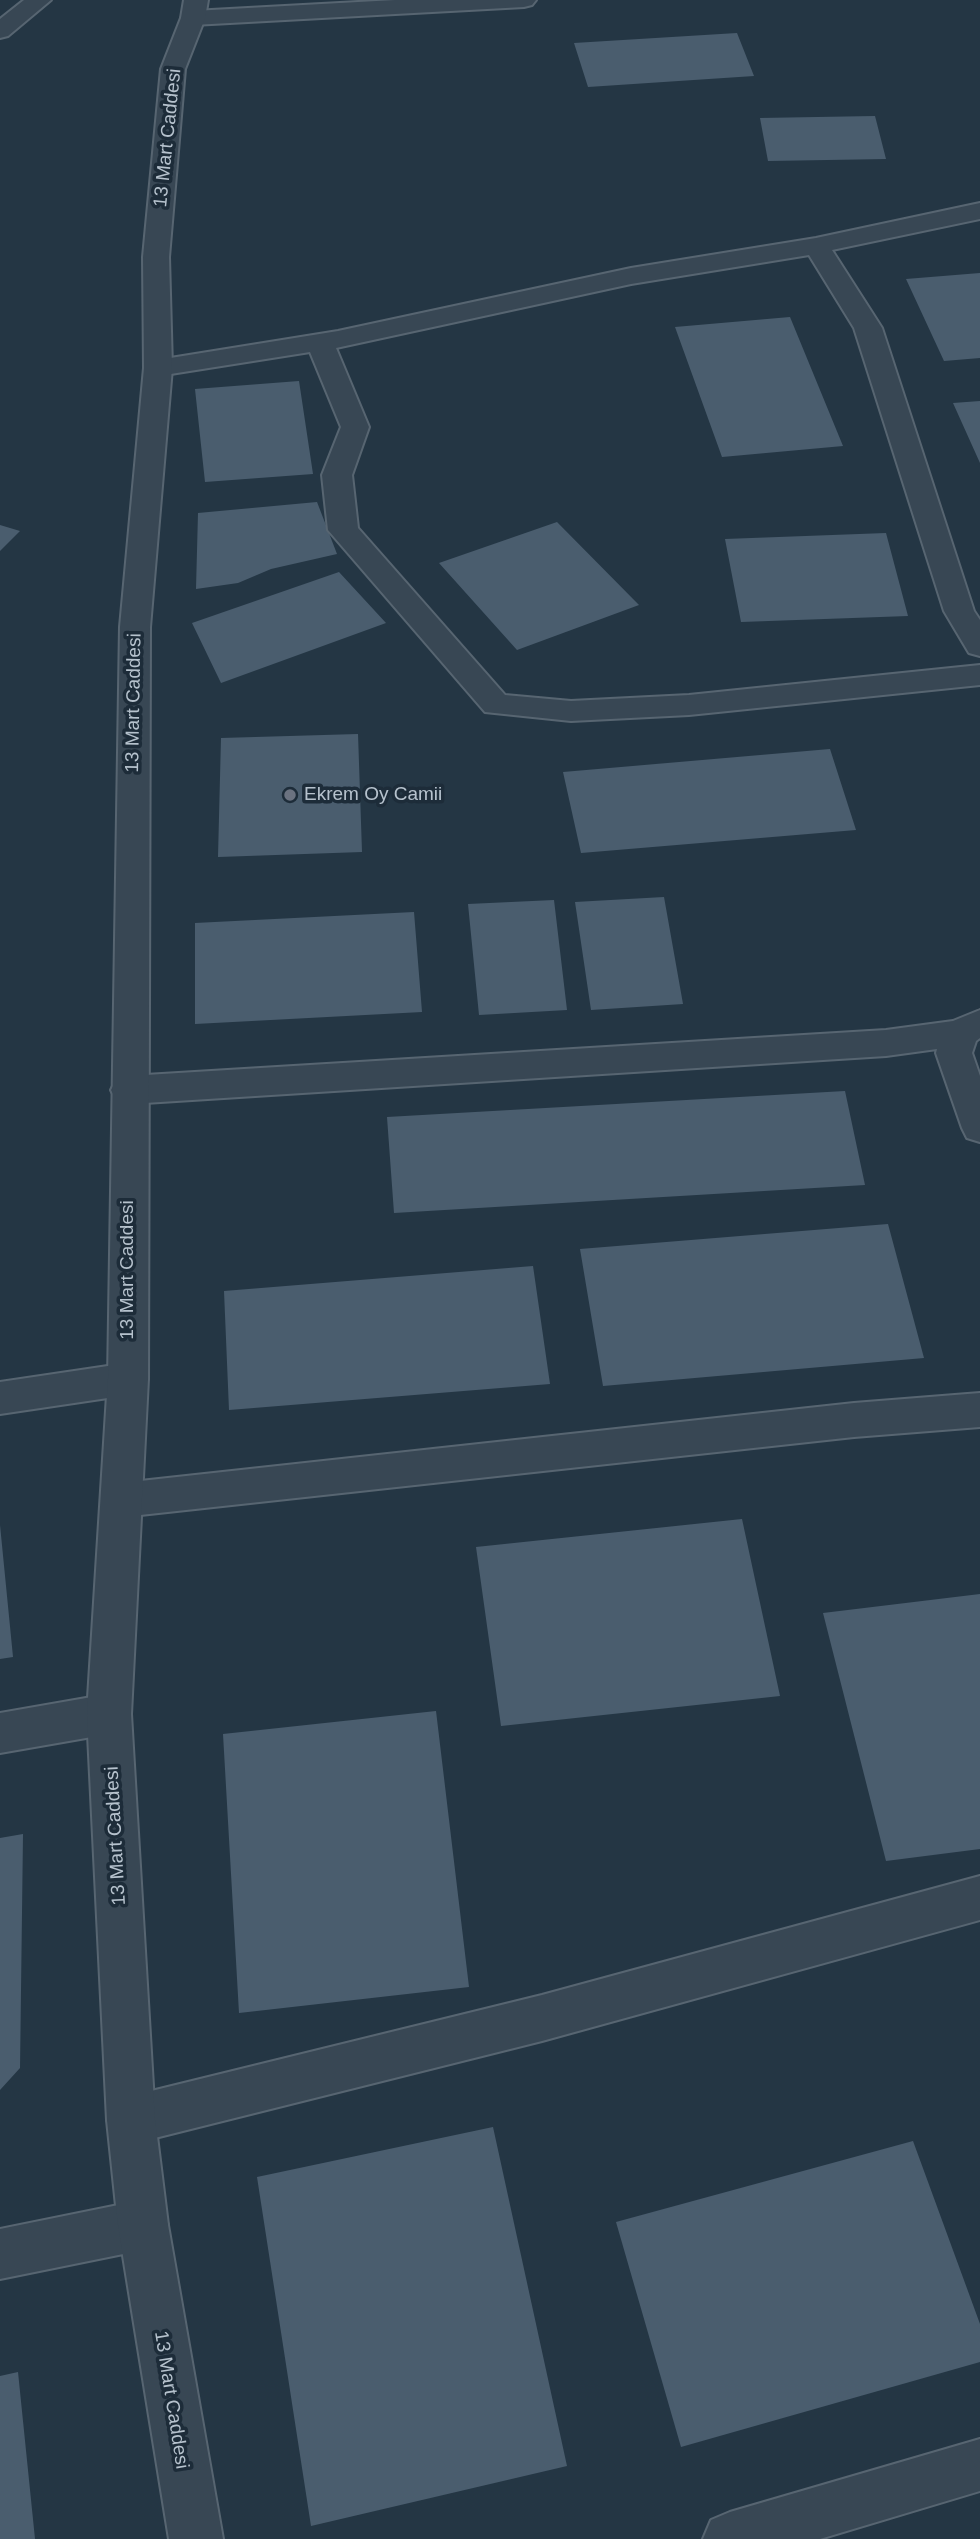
<!DOCTYPE html>
<html>
<head>
<meta charset="utf-8">
<style>
  body { margin:0 }
  canvas { display:block; background:#243644 }
</style>
</head>
<body>
<canvas width="980" height="2539"></canvas>
<script>
const g = document.querySelector('canvas').getContext('2d');
g.lineJoin = 'round';
function fillPath(path, color) {
  g.fillStyle = color;
  g.fill(path, 'evenodd');
}
function shape(rows) {
  const path = new Path2D();
  for (const r of rows) {
    path.moveTo(r[0], r[1]);
    for (let i = 2; i < r.length; i += 2) path.lineTo(r[i], r[i + 1]);
  }
  return path;
}
function trace(path, color, width, dash) {
  g.strokeStyle = color;
  g.lineWidth = width;
  g.lineCap = dash ? 'butt' : 'round';
  g.setLineDash(dash || []);
  g.stroke(path);
}
function write(font, color, halo, rows, align = 'center') {
  g.font = font + ' Helvetica,sans-serif';
  g.lineWidth = 7;
  g.setLineDash([]);
  g.textBaseline = 'middle';
  g.strokeStyle = halo;
  g.fillStyle = color;
  for (const [text, x, y, turn = 0] of rows) {
    g.save();
    g.translate(x, y);
    g.rotate((+turn || 0) * Math.PI / 180);
    g.textAlign = isNaN(turn) ? turn : align;
    if (halo) g.strokeText(text, 0, 0);
    g.fillText(text, 0, 0);
    g.restore();
  }
}
fillPath(shape([
  [737,33,754,76,588,87,574,43],
  [875,116,886,159,768,161,760,118],
  [980,273,980,358,944,361,906,279],
  [790,317,843,446,722,457,675,327],
  [299,381,313,474,205,482,195,389],
  [980,401,980,463,953,403],
  [317,502,337,554,271,569,238,583,196,589,198,513],
  [557,522,639,605,517,650,439,563],
  [0,525,20,531,0,551],
  [886,533,908,616,741,622,725,539],
  [339,572,386,623,221,683,192,623],
  [358,734,362,852,218,857,221,738],
  [830,749,856,830,581,853,563,772],
  [664,897,683,1004,591,1010,575,902],
  [554,900,567,1010,479,1015,468,904],
  [414,912,422,1012,195,1024,195,923],
  [845,1091,865,1185,394,1213,387,1117],
  [888,1224,924,1358,603,1386,580,1249],
  [533,1266,550,1384,229,1410,224,1291],
  [742,1519,780,1696,501,1726,476,1547],
  [0,1525,13,1657,0,1659],
  [980,1594,980,1849,886,1861,823,1613],
  [436,1711,469,1987,239,2013,223,1734],
  [23,1834,20,2068,0,2090,0,1838],
  [493,2127,567,2466,311,2526,257,2177],
  [913,2141,980,2324,980,2362,681,2447,616,2222],
  [18,2372,35,2539,0,2539,0,2376]
]), '#4a5d6e');
const minor = shape([
  [395,0,536,0,532,5,524,7,193,25,185,23,181,18,185,13,193,11,395,0],
  [980,203,980,219,832,250,882,328,974,611,980,620,980,656,969,653,944,611,854,328,809,255,631,284,336,348,369,427,352,475,358,528,505,695,571,701,689,695,980,665,980,685,689,715,571,721,485,712,328,530,322,475,341,427,310,352,158,376,148,374,144,368,148,362,158,360,338,331,631,268,816,238,980,203],
  [980,1010,980,1038,976,1041,972,1053,980,1076,980,1142,967,1138,962,1128,936,1053,937,1049,886,1056,129,1104,116,1100,111,1090,116,1080,129,1076,886,1030,953,1021,980,1010],
  [128,1363,142,1368,148,1379,142,1390,128,1395,0,1414,0,1382,128,1363],
  [980,1393,980,1427,854,1437,122,1517,107,1512,101,1500,107,1488,122,1483,854,1403,980,1393],
  [109,1694,124,1700,131,1714,124,1728,109,1734,0,1753,0,1713,109,1694],
  [980,1876,980,1920,542,2041,131,2144,114,2137,107,2120,114,2103,131,2096,542,1995,980,1876],
  [143,2200,161,2207,168,2225,161,2243,143,2250,0,2279,0,2229,143,2200],
  [980,2439,980,2491,820,2539,703,2539,711,2520,730,2512,980,2439]
]);
const tertiary = shape([
  [24,0,51,0,8,36,0,38,0,19,24,0],
  [184,0,208,0,205,18,185,69,169,257,172,368,150,627,148,1379,131,1714,155,2120,168,2225,223,2539,169,2539,118,2225,107,2120,87,1714,108,1379,120,627,144,368,143,257,161,69,181,18,184,0]
]);
trace(minor, '#576571', 4);
trace(tertiary, '#576571', 4);
fillPath(minor, '#384754');
fillPath(tertiary, '#384754');
for (const [x, y, r, color] of [
  [290,795,7,"#6b7280"]
]) {
  const dot = new Path2D();
  dot.arc(x, y, r, 0, 2 * Math.PI);
  g.fillStyle = color;
  g.fill(dot);
  trace(dot, '#1d2c39', 2.5);
}
write('19px', '#b6c2cd', '#1d2c39', [
  ["13 Mart Caddesi",168,138,-84],
  ["13 Mart Caddesi",134,703,-89],
  ["13 Mart Caddesi",128,1270,-90],
  ["13 Mart Caddesi",116,1836,-93],
  ["13 Mart Caddesi",171,2400,81]
]);
write('19px', '#b6c2cd', '#1d2c39', [
  ["Ekrem Oy Camii",304,795]
], 'left');
</script>
</body>
</html>
